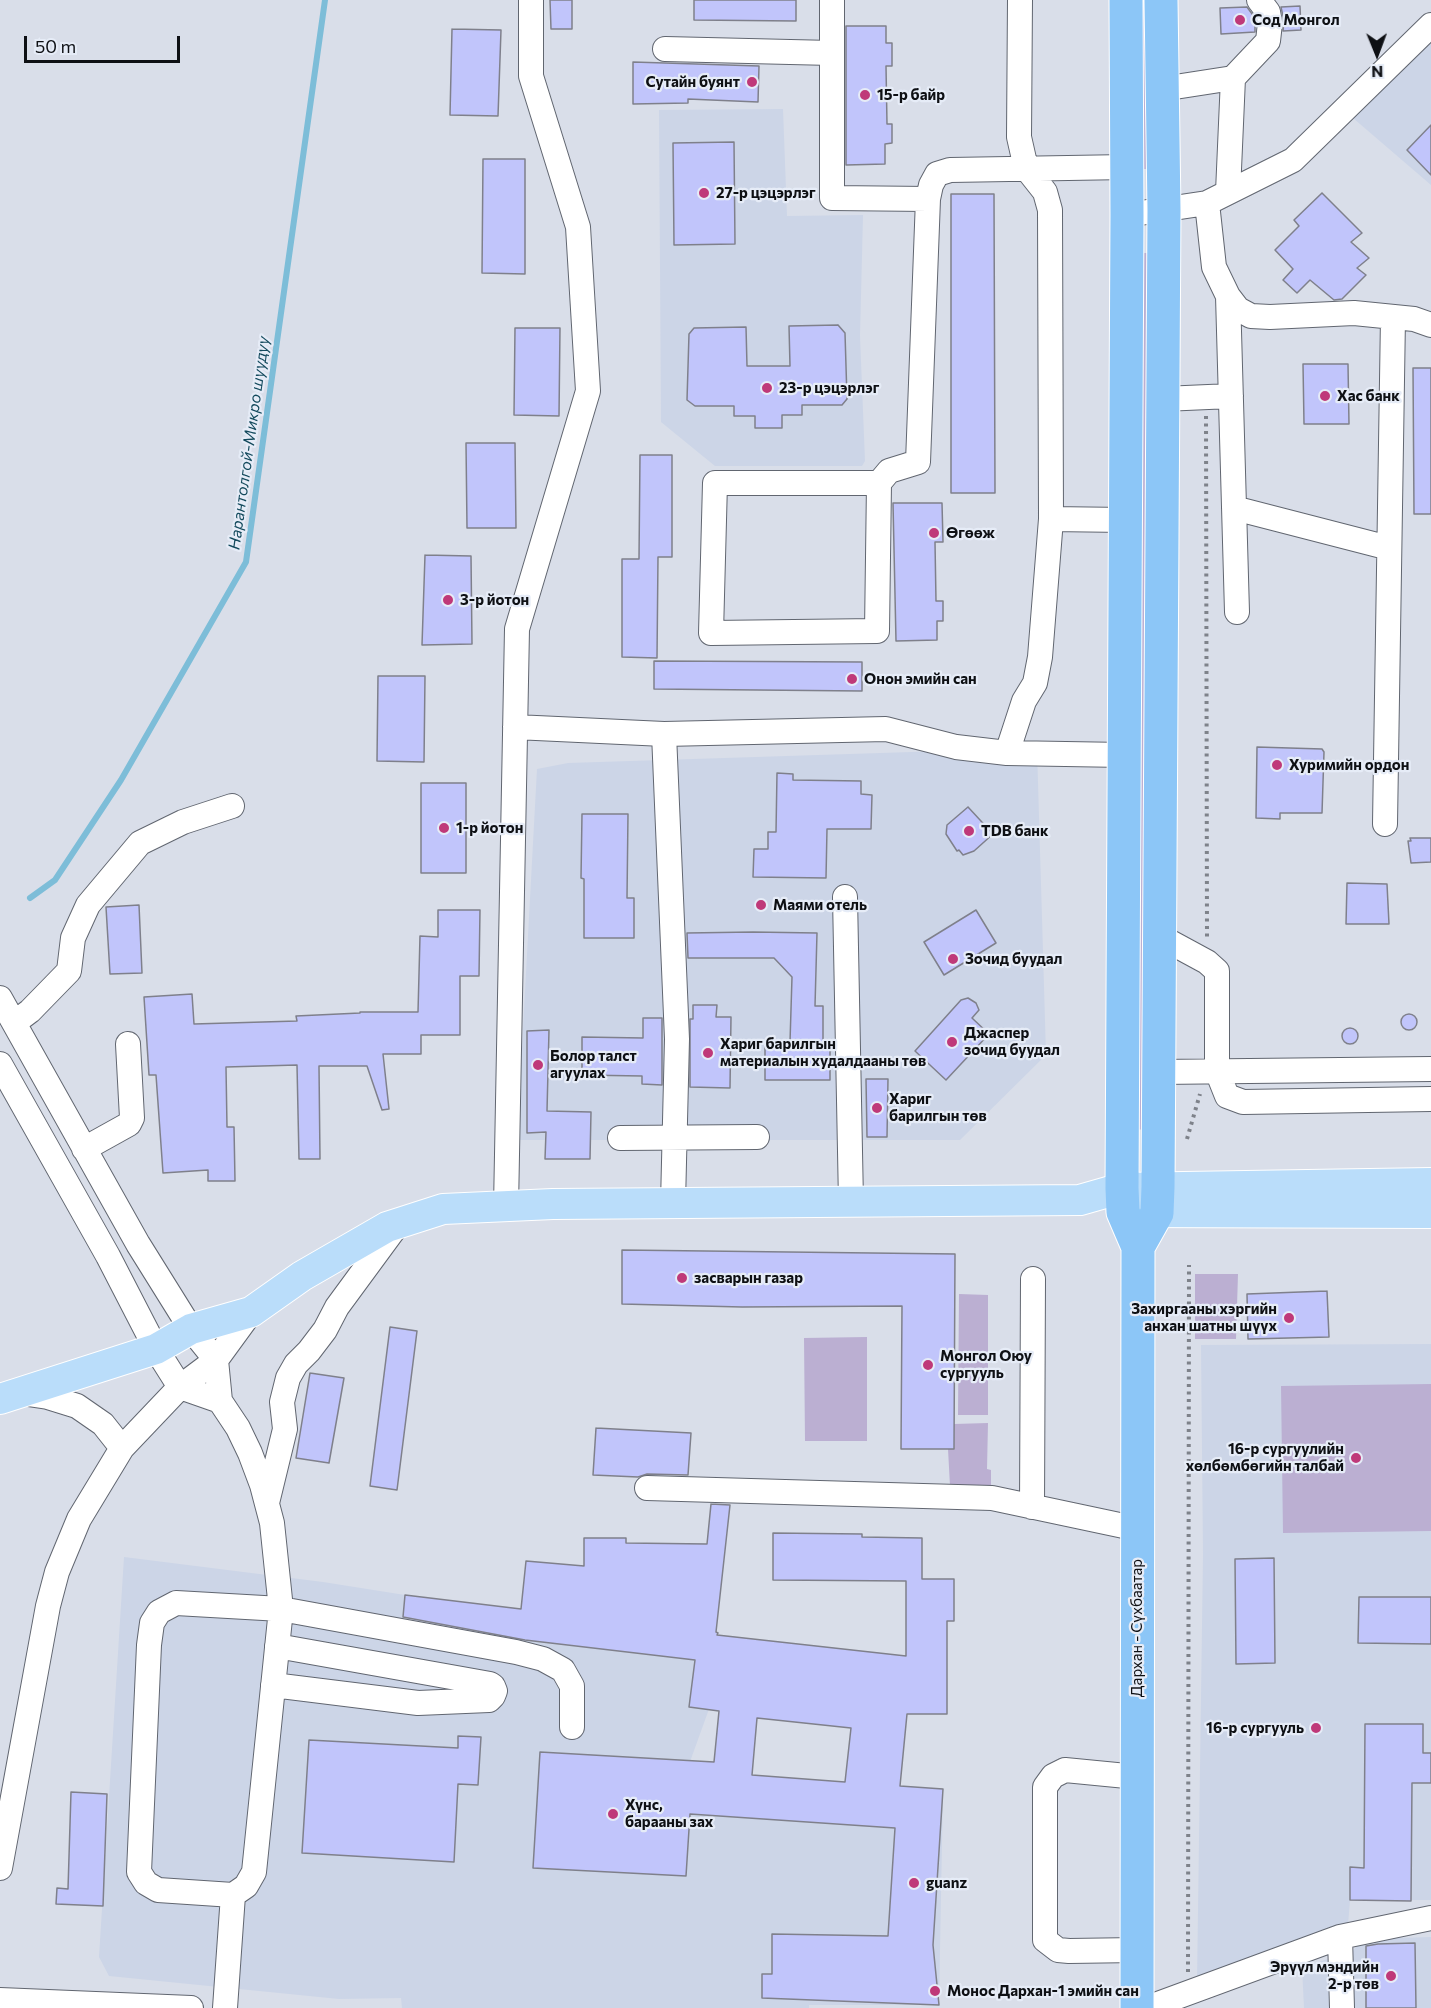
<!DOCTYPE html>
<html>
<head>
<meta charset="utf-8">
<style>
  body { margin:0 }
  #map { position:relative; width:1431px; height:2008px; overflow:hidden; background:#d9dee9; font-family:Commissioner,sans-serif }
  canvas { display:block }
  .north { position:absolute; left:1347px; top:24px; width:60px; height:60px; -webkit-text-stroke:4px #e6ecf7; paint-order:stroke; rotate:179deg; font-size:16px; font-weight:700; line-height:24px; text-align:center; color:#0e1014 }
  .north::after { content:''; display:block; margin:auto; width:21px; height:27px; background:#0e1014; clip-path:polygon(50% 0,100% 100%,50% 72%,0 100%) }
  .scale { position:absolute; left:24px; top:36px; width:156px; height:27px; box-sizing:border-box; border:3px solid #0e1014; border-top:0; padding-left:8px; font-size:18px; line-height:21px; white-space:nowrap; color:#0e1014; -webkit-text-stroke:4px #e6ecf7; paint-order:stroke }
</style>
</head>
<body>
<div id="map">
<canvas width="1431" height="2008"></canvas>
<div class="north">N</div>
<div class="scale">50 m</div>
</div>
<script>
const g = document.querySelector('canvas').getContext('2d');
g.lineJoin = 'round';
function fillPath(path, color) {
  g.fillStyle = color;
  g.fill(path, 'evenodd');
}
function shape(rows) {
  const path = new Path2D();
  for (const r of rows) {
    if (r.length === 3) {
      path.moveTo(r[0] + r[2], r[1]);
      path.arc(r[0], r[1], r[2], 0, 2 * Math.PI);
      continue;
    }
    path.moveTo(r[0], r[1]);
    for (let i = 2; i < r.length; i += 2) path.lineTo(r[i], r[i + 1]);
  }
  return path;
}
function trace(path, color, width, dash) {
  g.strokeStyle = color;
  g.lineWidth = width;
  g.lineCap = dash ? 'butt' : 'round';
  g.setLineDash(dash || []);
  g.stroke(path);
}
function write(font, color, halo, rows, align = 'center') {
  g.font = font + ' Commissioner,sans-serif';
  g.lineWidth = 4.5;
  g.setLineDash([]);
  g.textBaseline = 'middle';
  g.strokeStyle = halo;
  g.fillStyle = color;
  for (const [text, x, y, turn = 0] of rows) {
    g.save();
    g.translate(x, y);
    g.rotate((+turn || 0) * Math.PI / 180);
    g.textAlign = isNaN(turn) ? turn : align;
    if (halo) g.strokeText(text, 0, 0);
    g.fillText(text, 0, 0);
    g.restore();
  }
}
fillPath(shape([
  [1431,36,1431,185,1353,118],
  [783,109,787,216,863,215,860,336,865,461,862,466,715,466,661,422,659,110],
  [1037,748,1046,1055,960,1140,517,1140,537,769,568,763],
  [1431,1344,1431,1900,1350,1900,1348,1925,1197,1982,1203,1555,1201,1345],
  [124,1557,323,1582,405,1595,718,1633,709,1709,687,1770,943,1789,939,2005,809,2005,809,2008,402,2008,401,1998,339,1999,109,1976,99,1957],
  [1431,1937,1431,2008,1304,2008,1302,1967,1351,1952,1365,1939]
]), '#ccd5e7');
fillPath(shape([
  [1135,0,1150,0,1153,169,1137,169],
  [1138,253,1152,253,1147,1130,1133,1129],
  [1195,1274,1238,1274,1236,1339,1195,1339],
  [959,1294,988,1295,988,1415,958,1415],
  [867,1337,867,1441,805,1441,804,1338],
  [1431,1384,1431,1531,1283,1533,1281,1386],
  [988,1423,987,1469,991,1470,991,1487,950,1486,948,1449,954,1449,954,1424]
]), '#bbafd2');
trace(shape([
  [30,898,55,880,121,780,246,562,325,0]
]), '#7dbdd8', 6);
const building = shape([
  [550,0,572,0,572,29,551,29,550,0],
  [694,0,796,0,796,21,694,20,694,0],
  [1300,6,1301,30,1283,31,1284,21,1281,7,1300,6],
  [1247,7,1255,18,1255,32,1221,34,1220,8,1247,7],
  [846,26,886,26,886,43,892,43,892,66,886,66,887,124,892,124,892,143,885,144,885,164,846,165,846,26],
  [452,29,501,30,498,116,450,115,452,29],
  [633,62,759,66,758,102,688,99,688,103,633,104,633,62],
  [1431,125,1431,175,1407,150,1431,125],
  [734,142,735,244,674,245,673,143,734,142],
  [483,159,525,159,525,274,482,273,483,159],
  [1322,193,1362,233,1351,242,1369,258,1357,268,1366,275,1342,299,1334,300,1310,280,1297,293,1283,280,1293,269,1275,250,1299,226,1294,220,1322,193],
  [951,194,994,194,995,493,951,493,951,194],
  [838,325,845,333,847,399,842,405,802,405,802,415,782,415,782,428,755,428,755,416,734,416,734,406,695,406,687,400,689,334,694,328,746,327,747,366,790,366,789,326,838,325],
  [515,328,560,328,559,416,514,415,515,328],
  [1303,364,1348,364,1349,424,1304,424,1303,364],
  [1413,368,1431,368,1431,514,1414,514,1413,368],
  [466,443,515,443,516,528,467,528,466,443],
  [640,455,672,455,672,557,658,557,657,658,622,657,622,559,639,559,640,455],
  [893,503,942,503,943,542,935,542,936,601,943,601,943,621,937,621,937,640,896,641,893,503],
  [425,555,471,556,472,644,422,645,425,555],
  [654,661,862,662,862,691,654,689,654,661],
  [378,676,425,676,424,762,377,761,378,676],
  [1257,747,1322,749,1324,752,1322,813,1280,813,1280,819,1256,818,1257,747],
  [777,773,793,774,793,780,861,781,861,794,872,795,871,829,827,829,826,878,753,877,754,849,768,849,768,832,776,832,777,773],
  [421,783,466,783,466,873,421,873,421,783],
  [968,807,993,834,974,851,963,855,959,850,957,851,946,834,947,825,968,807],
  [582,814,628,814,627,898,634,898,634,938,584,938,584,879,581,878,582,814],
  [1410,838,1431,838,1431,862,1411,863,1408,841,1411,841,1410,838],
  [1347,883,1387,884,1389,924,1346,924,1347,883],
  [139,905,142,973,110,974,106,907,139,905],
  [438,910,480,910,479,976,460,976,460,1035,421,1035,421,1054,383,1054,389,1109,382,1110,367,1066,319,1066,320,1159,299,1159,297,1065,226,1067,227,1127,234,1127,235,1181,208,1181,208,1170,163,1173,156,1075,149,1075,144,997,192,994,194,1024,297,1021,296,1016,360,1013,360,1012,418,1012,420,936,438,937,438,910],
  [976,910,996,943,944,975,924,942,976,910],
  [753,932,817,933,815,1006,823,1006,823,1042,830,1042,830,1080,765,1080,765,1042,790,1042,792,977,774,958,688,958,687,933,753,932],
  [968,998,976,1003,979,1010,972,1018,989,1034,946,1080,915,1051,961,1000,968,998],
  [693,1005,717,1005,716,1017,731,1017,730,1088,690,1087,690,1019,693,1019,693,1005],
  [1409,1022,8],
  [643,1018,662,1018,662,1085,642,1084,642,1076,582,1075,582,1037,643,1038,643,1018],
  [1350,1036,8],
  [549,1030,547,1111,591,1112,590,1159,545,1159,546,1132,527,1133,527,1031,549,1030],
  [866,1079,888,1079,887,1137,867,1137,866,1079],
  [622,1250,955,1254,954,1449,901,1449,902,1306,742,1307,622,1304,622,1250],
  [1327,1291,1329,1337,1248,1339,1247,1294,1327,1291],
  [390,1327,417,1331,397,1490,370,1486,390,1327],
  [310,1373,344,1378,329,1463,296,1458,310,1373],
  [596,1428,691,1433,688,1475,647,1474,638,1477,593,1475,596,1428],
  [711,1504,730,1505,716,1632,718,1633,717,1635,906,1656,906,1581,773,1580,773,1533,862,1534,862,1537,922,1538,922,1579,954,1579,954,1621,947,1621,947,1714,907,1714,900,1786,943,1789,933,1945,939,2005,762,1998,762,1974,772,1974,772,1934,888,1936,895,1828,690,1814,686,1876,533,1868,540,1752,714,1762,719,1711,689,1707,695,1660,525,1640,403,1617,405,1595,521,1609,526,1561,584,1566,584,1538,626,1538,626,1543,707,1544,711,1504],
  [757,1718,851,1728,845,1782,752,1775,757,1718],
  [1274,1558,1275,1663,1236,1664,1235,1559,1274,1558],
  [1359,1597,1431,1597,1431,1644,1358,1643,1359,1597],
  [1365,1724,1423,1724,1423,1753,1431,1753,1431,1783,1412,1783,1411,1901,1350,1900,1350,1867,1364,1868,1365,1724],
  [458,1736,481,1737,478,1785,458,1784,454,1862,302,1853,309,1740,458,1748,458,1736],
  [71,1792,107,1794,103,1906,56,1904,57,1888,68,1889,71,1792],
  [1415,1943,1416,2008,1366,2008,1366,1946,1378,1944,1415,1943]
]);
fillPath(building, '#c1c5fb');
trace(building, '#7f808b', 1.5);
const minor = shape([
  [832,0,832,198,928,199],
  [665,49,832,53],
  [1162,89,1233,78],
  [1228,192,1233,78,1268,41,1270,23,1268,12,1259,0],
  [1207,203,1214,267,1228,296,1238,309,1251,316,1270,317,1354,313,1414,319,1431,325],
  [1127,215,1207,203,1293,160,1431,25],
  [1228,296,1237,612],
  [1163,399,1231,396],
  [879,483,715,483,711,633,877,631,879,483,889,471,918,462,928,199,931,185,937,174,950,170,1127,167],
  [1234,508,1389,548],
  [1051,519,1125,520],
  [515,727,664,734,886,729,956,747,1007,753,1124,755],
  [664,734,677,1039,673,1203],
  [1007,753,1024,701,1035,683,1040,657,1051,519,1050,210,1045,192,1026,168,1019,137,1020,0],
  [1385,824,1393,317],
  [845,897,851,1202],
  [1159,936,1207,962,1217,971,1217,1071,1227,1096,1243,1102,1431,1099],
  [0,998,138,1244,191,1329,216,1360,220,1401,238,1428,250,1453,262,1485,272,1523,281,1609,254,1872,246,1886,233,1895,225,2008],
  [14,1023,30,1011,69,971,73,938,88,905,140,843,183,822,232,806],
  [0,1064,108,1256,156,1349,180,1387,220,1401],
  [1159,1072,1431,1069],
  [620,1138,757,1137],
  [84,1149,129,1124,132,1118,128,1044],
  [506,1207,517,629,588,391,578,227,531,76,531,0],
  [21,1393,48,1397,77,1406,103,1424,122,1448],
  [647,1488,992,1498,1138,1529],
  [267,1503,285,1429,282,1402,288,1378,296,1364,309,1351,325,1330,337,1307,398,1224],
  [1032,1507,1033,1279],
  [273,1685,418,1703,489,1700,493,1696,495,1691,493,1686,490,1684,277,1646],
  [0,1868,48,1606,57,1572,79,1519,122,1448,180,1387,216,1360,251,1312],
  [233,1895,158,1890,146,1883,139,1872,149,1645,152,1623,159,1612,176,1603,281,1609,516,1652,543,1659,563,1670,572,1686,572,1727],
  [1340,1937,1342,2008],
  [1137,1950,1069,1951,1058,1950,1045,1940,1045,1787,1053,1776,1065,1770,1137,1777],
  [0,2000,191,2008],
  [1147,2008,1340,1937,1431,1918]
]);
const major = shape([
  [1134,1212,1431,1213],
  [0,1399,156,1349,191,1329,251,1312,302,1276,387,1227,443,1209,553,1204,1080,1200,1122,1188,1431,1183]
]);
const highway = shape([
  [1126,0,1127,215,1122,1188,1123,1212,1138,1247,1137,2008],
  [1138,1247,1157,1213,1158,1187,1164,210,1161,0]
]);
trace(minor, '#616670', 26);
trace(major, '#fff', 32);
trace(highway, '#fff', 35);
trace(shape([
  [1206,416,1207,937],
  [1187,1139,1200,1094],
  [1188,1972,1189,1265]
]), '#7e828a', 4, [3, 4.5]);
trace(minor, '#fff', 24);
trace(major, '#baddfa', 30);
trace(highway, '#8cc6f7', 33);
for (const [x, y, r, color] of [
  [1240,20,6,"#bf3979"],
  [752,82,6,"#bf3979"],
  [865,95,6,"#bf3979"],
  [704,193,6,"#bf3979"],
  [767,388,6,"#bf3979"],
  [1325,396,6,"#bf3979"],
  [934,533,6,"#bf3979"],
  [448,600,6,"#bf3979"],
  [852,679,6,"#bf3979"],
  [1277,765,6,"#bf3979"],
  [444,828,6,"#bf3979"],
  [969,831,6,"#bf3979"],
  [761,905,6,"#bf3979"],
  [953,959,6,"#bf3979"],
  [952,1042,6,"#bf3979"],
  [708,1053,6,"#bf3979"],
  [538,1065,6,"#bf3979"],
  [877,1108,6,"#bf3979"],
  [682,1278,6,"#bf3979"],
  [1289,1318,6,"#bf3979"],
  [928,1365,6,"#bf3979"],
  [1356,1458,6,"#bf3979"],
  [1316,1728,6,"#bf3979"],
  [613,1814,6,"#bf3979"],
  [914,1883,6,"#bf3979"],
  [1391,1976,6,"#bf3979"],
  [935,1991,6,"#bf3979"]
]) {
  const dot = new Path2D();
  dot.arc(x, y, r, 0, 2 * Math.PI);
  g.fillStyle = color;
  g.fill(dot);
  trace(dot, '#e6ecf7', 2);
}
write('bold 15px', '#0e1014', '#e6ecf7', [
  ["Сод Монгол",1252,20],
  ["Сутайн буянт",740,82,"right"],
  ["15-р байр",877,95],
  ["27-р цэцэрлэг",716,193],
  ["23-р цэцэрлэг",779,388],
  ["Хас банк",1337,396],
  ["Өгөөж",946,533],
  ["3-р йотон",460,600],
  ["Онон эмийн сан",864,679],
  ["Хуримийн ордон",1289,765],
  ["1-р йотон",456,828],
  ["TDB банк",981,831],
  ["Маями отель",773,905],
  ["Зочид буудал",965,959],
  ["Джаспер",964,1033],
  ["зочид буудал",964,1050],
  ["Хариг барилгын",720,1044],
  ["материалын худалдааны төв",720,1061],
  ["Болор талст",550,1056],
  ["агуулах",550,1073],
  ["Хариг",889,1099],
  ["барилгын төв",889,1116],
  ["засварын газар",694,1278],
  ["Захиргааны хэргийн",1277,1309,"right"],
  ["анхан шатны шүүх",1277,1326,"right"],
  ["Монгол Оюу",940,1356],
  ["сургууль",940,1373],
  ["16-р сургуулийн",1344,1449,"right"],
  ["хөлбөмбөгийн талбай",1344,1466,"right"],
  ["16-р сургууль",1304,1728,"right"],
  ["Хүнс,",625,1805],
  ["барааны зах",625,1822],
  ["guanz",926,1883],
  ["Эрүүл мэндийн",1379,1967,"right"],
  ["2-р төв",1379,1984,"right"],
  ["Монос Дархан-1 эмийн сан",947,1991]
], 'left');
write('15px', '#0e1014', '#e6ecf7', [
  ["Дархан - Сүхбаатар",1137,1628,-90]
]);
write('italic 16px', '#144a5d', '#e6ecf7', [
  ["Нарантолгой-Микро шуудуу",249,443,-82]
]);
</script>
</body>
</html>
